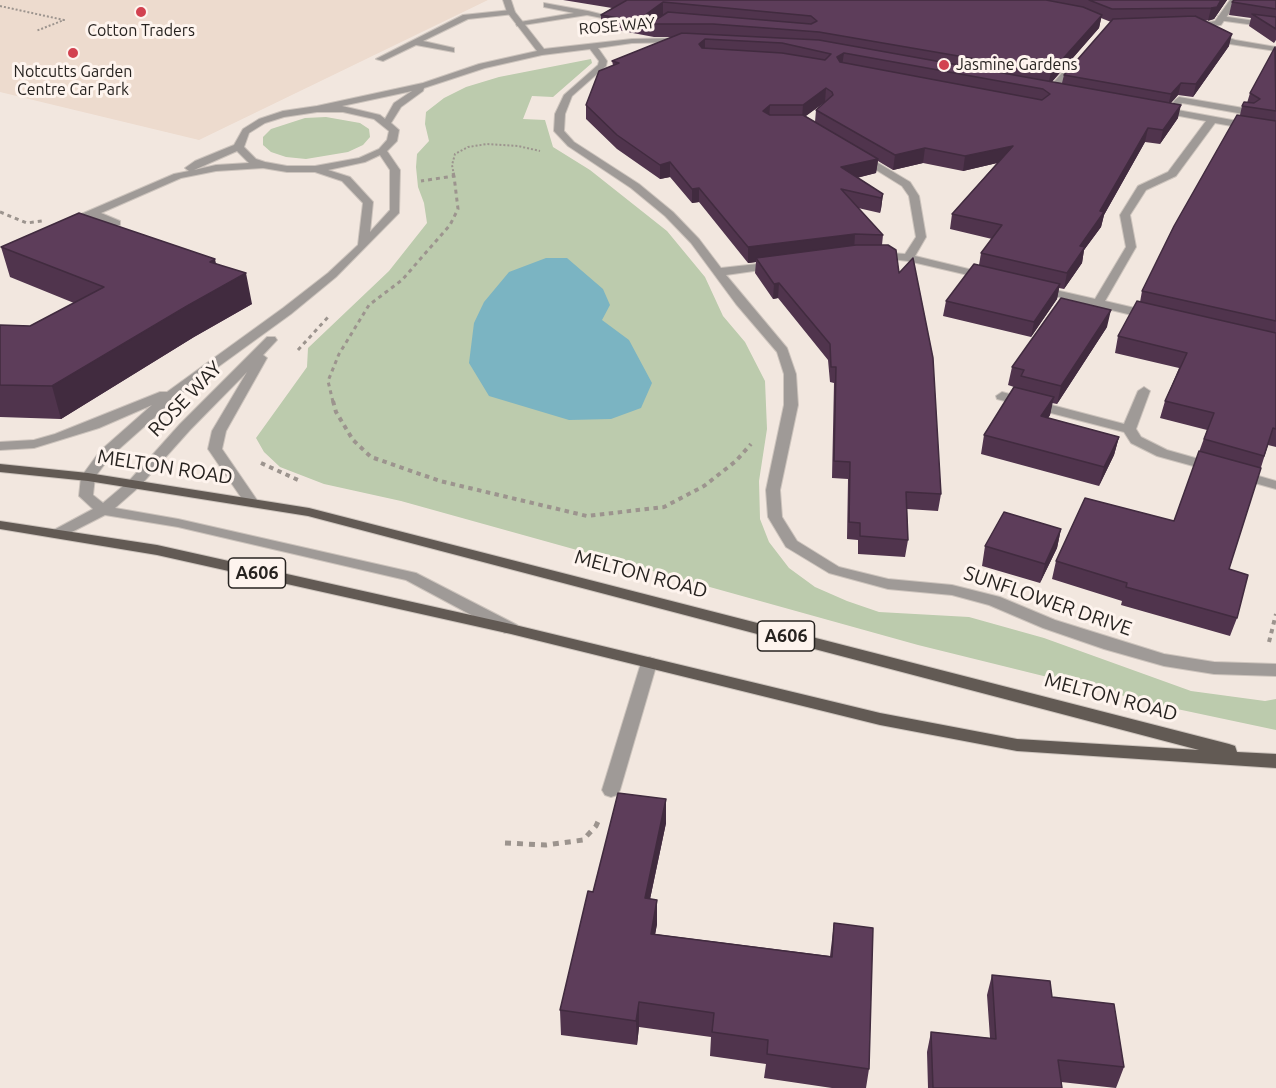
<!DOCTYPE html>
<html>
<head>
<meta charset="utf-8">
<style>
  body { margin:0 }
  canvas { display:block; background:#f2e7df }
</style>
</head>
<body>
<canvas width="1276" height="1088"></canvas>
<script>
const g = document.querySelector('canvas').getContext('2d');
g.lineJoin = 'round';
function fillPath(path, color) {
  g.fillStyle = color;
  g.fill(path, 'evenodd');
}
function shape(rows) {
  const path = new Path2D();
  for (const r of rows) {
    path.moveTo(r[0], r[1]);
    for (let i = 2; i < r.length; i += 2) path.lineTo(r[i], r[i + 1]);
  }
  return path;
}
function trace(path, color, width, dash) {
  g.strokeStyle = color;
  g.lineWidth = width;
  g.lineCap = dash ? 'butt' : 'round';
  g.setLineDash(dash || []);
  g.stroke(path);
}
function write(font, color, halo, rows, align = 'center') {
  g.font = font + ' Ubuntu,sans-serif';
  g.lineWidth = 6;
  g.setLineDash([]);
  g.textBaseline = 'middle';
  g.strokeStyle = halo;
  g.fillStyle = color;
  for (const [text, x, y, turn = 0] of rows) {
    g.save();
    g.translate(x, y);
    g.rotate((+turn || 0) * Math.PI / 180);
    g.textAlign = isNaN(turn) ? turn : align;
    if (halo) g.strokeText(text, 0, 0);
    g.fillText(text, 0, 0);
    g.restore();
  }
}
fillPath(shape([
  [0,0,488,0,199,140,0,92]
]), '#eddbce');
fillPath(shape([
  [591,59,592,63,553,97,532,96,523,119,545,120,553,147,590,170,667,231,705,277,723,316,745,342,765,381,767,429,759,481,760,519,769,542,789,568,815,587,847,601,879,612,969,617,1044,638,1191,691,1265,701,1276,699,1276,730,1177,709,918,645,401,501,324,484,280,467,264,452,256,438,307,367,308,348,389,271,427,223,424,203,418,187,416,167,417,154,429,141,425,124,426,112,444,98,466,87,499,77],
  [326,117,360,123,369,129,370,137,363,145,348,152,306,159,286,157,271,152,263,145,263,137,271,129,305,118]
]), '#bccbad');
fillPath(shape([
  [546,258,567,258,603,289,610,305,602,320,629,340,652,383,641,408,611,419,569,420,489,396,469,363,474,323,484,302,509,272]
]), '#7bb4c2');
const service = shape([
  [544,3,588,11,616,18,612,20,587,15,517,26,516,24,520,22,574,13,544,7,544,3],
  [511,10,515,12,514,14,468,19,423,41,454,48,454,52,416,45,383,61,376,59,463,15,511,10],
  [1221,16,1276,24,1276,28,1218,20,1218,16,1221,16],
  [1212,32,1235,40,1276,47,1276,51,1230,44,1209,36,1208,34,1212,32],
  [1179,97,1249,109,1254,112,1249,115,1182,103,1175,114,1169,114,1167,112,1175,100,1179,97],
  [1144,387,1150,391,1136,429,1141,437,1167,450,1220,465,1222,468,1220,471,1215,472,1157,456,1131,443,1124,432,997,399,996,396,1002,392,1124,424,1138,391,1144,387],
  [1238,470,1276,481,1276,489,1233,477,1231,474,1233,471,1238,470],
  [649,657,655,659,657,663,620,790,617,795,611,797,605,795,602,790,641,663,643,659,649,657]
]);
const minor = shape([
  [503,0,511,0,515,12,544,49,632,39,683,38,687,40,683,42,632,43,598,48,607,61,606,66,572,96,565,114,564,131,574,142,639,184,673,212,699,239,721,268,775,262,781,265,775,268,726,275,787,348,796,374,798,405,780,490,782,517,797,541,839,567,888,579,952,585,1000,597,1055,620,1164,654,1214,662,1276,664,1276,676,1214,674,1164,666,1104,649,1043,628,989,605,952,595,888,589,829,573,786,547,768,517,766,490,784,405,784,374,777,352,736,304,691,243,665,216,631,188,568,146,554,131,555,114,564,95,598,65,599,61,590,49,542,55,485,68,424,88,423,91,401,107,391,123,399,130,397,141,387,151,400,170,399,213,336,277,291,314,182,393,110,457,95,477,93,495,103,503,129,481,180,424,267,337,275,337,277,340,263,355,267,358,226,431,222,449,259,503,257,506,247,506,208,449,212,431,247,372,190,430,139,487,115,508,178,519,416,573,517,625,519,629,517,633,505,633,406,580,178,527,105,515,62,537,52,537,50,534,52,531,93,509,79,496,81,477,100,451,152,405,99,428,34,448,0,450,0,442,34,440,55,434,160,392,167,392,283,308,328,273,358,245,363,203,342,181,315,172,287,172,263,168,216,171,181,178,101,213,120,221,120,225,112,225,92,217,69,226,65,225,65,221,174,174,189,171,185,168,195,161,234,145,243,129,259,119,283,111,317,106,423,83,479,64,537,51,507,12,503,0],
  [412,91,394,103,385,119,380,115,342,106,412,91],
  [317,112,343,112,374,119,389,131,387,140,379,149,359,158,315,166,287,166,265,162,256,159,244,147,249,133,265,123,284,117,317,112],
  [237,151,249,163,216,165,194,170,237,151],
  [380,155,390,170,390,210,370,232,373,202,350,177,328,170,365,162,380,155],
  [1230,0,1238,0,1221,25,1193,28,1189,26,1215,21,1230,0],
  [1074,59,1081,61,1054,93,1048,93,1048,89,1074,59],
  [1161,107,1276,128,1276,134,1215,123,1176,176,1146,190,1130,215,1136,247,1105,301,1156,313,1156,319,1152,320,1034,291,1034,287,1038,286,1095,299,1126,247,1120,215,1138,186,1168,172,1206,121,1158,112,1156,110,1161,107],
  [857,154,863,154,910,182,919,196,926,237,915,256,989,274,989,278,985,279,908,261,873,257,873,253,877,252,905,254,916,237,909,196,902,186,857,158,857,154]
]);
const primary = shape([
  [0,464,88,473,309,508,1229,744,1235,746,1237,752,1276,754,1276,768,1017,751,880,725,511,634,157,555,0,529,0,521,157,545,511,624,880,713,1017,739,1199,750,308,516,88,481,0,472,0,464]
]);
trace(service, '#cdc4bd', 2);
trace(minor, '#cdc4bd', 2);
trace(primary, '#cdc4bd', 2);
trace(shape([
  [0,6,64,20,36,31],
  [454,175,452,165,455,154,468,147,487,144,518,146,540,151]
]), '#9c948e', 2, [2, 2]);
trace(shape([
  [453,173,454,176],
  [0,212,27,223,42,221],
  [298,350,329,316],
  [333,402,328,381,339,354,369,305,402,280,450,225,458,209,454,176,421,181]
]), '#9c948e', 3, [4, 4]);
trace(shape([
  [333,401,336,412,353,440,371,457,440,481,587,516,664,507,704,486,736,461,751,444],
  [261,463,298,480],
  [1269,642,1276,614]
]), '#9c948e', 4, [4.5, 4.5]);
trace(shape([
  [505,843,546,845,583,840,596,826,600,817]
]), '#9c948e', 5, [6, 6]);
fillPath(service, '#9f9a97');
fillPath(minor, '#9f9a97');
fillPath(primary, '#625a54');
fillPath(shape([
  [563,0,1227,0,1214,19,1204,21,1229,46,1193,97,1178,95,1171,103,1178,118,1160,144,1145,142,1104,215,1101,227,1084,250,1082,263,1064,289,1059,288,1057,299,1031,337,943,316,946,301,979,265,981,253,992,239,950,229,952,214,997,163,963,171,923,163,893,170,878,161,876,173,857,178,883,194,881,209,880,213,858,208,883,235,882,245,941,494,938,511,907,509,908,540,905,557,858,554,858,540,847,539,848,479,832,478,834,383,830,382,828,360,778,298,773,299,755,273,756,262,748,263,699,202,692,203,670,177,660,179,617,149,586,119,586,105,613,65,612,61,672,37,654,37,601,27,601,15,612,8],
  [1101,18,1111,22,1064,75,1062,83,1052,82,1099,28],
  [825,102,816,110,815,122,805,116],
  [1276,0,1276,40,1274,43,1249,26,1251,18,1229,15,1232,2],
  [1276,47,1276,447,1268,445,1229,569,1237,618,1230,636,1121,605,1122,601,1052,579,1056,561,1174,521,1207,430,1160,418,1165,401,1179,368,1115,353,1118,336,1140,302,1142,291,1240,115,1242,106,1247,103,1250,93],
  [1,247,216,263,252,304,194,337,61,419,0,417,0,325,30,326,74,303,10,277],
  [1107,327,1057,404,1052,403,1050,415,1048,418,1119,437,1114,455,1099,486,981,454,984,435,1014,387,1008,385,1012,367],
  [1061,529,1057,548,1040,583,982,566,985,546],
  [666,799,666,823,650,899,657,900,657,924,655,934,830,956,834,923,869,1069,866,1088,832,1088,764,1078,766,1064,710,1056,711,1037,639,1027,637,1045,561,1035,560,1010,593,892],
  [992,975,1052,997,1124,1067,1116,1088,1061,1082,1062,1088,928,1088,927,1052,931,1032,990,1038,987,995]
]), '#50344d');
fillPath(shape([
  [1221,0,1227,0,1214,19,1208,21,1211,8],
  [663,2,663,15,651,24,645,22,645,15],
  [1102,15,1099,28,1048,86,1051,72],
  [1232,34,1229,46,1193,97,1196,84],
  [705,39,705,52,699,44],
  [844,53,842,66,837,57],
  [1181,83,1178,95,1168,106,1171,94],
  [826,88,825,102,802,119,803,105],
  [770,105,769,119,763,111],
  [1181,105,1178,118,1160,144,1163,130],
  [1148,128,1145,142,1104,215,1101,227,1084,250,1082,263,1064,289,1067,273,1080,246],
  [1013,146,1010,160,963,171,965,156],
  [925,148,923,163,893,170,895,155],
  [878,159,876,173,839,182,841,167],
  [670,162,670,177,660,179,660,165],
  [699,188,699,202,692,203,692,189],
  [883,194,881,209,880,213,881,198],
  [855,234,854,250,756,258,756,262,748,263,748,247],
  [215,259,221,287,246,273,252,304,194,337,61,419,52,386,187,306,210,262],
  [779,283,778,298,773,299,774,284],
  [1060,284,1057,299,1031,337,1034,322],
  [1111,310,1107,327,1057,404,1061,386],
  [1054,397,1050,415,1037,435,1041,416],
  [1119,437,1114,455,1099,486,1104,467],
  [1061,529,1057,548,1040,583,1045,564],
  [666,799,666,823,645,923,645,898],
  [657,900,657,924,651,958,651,934],
  [639,1002,639,1027,637,1045,636,1021]
]), '#412b3f');
const building = shape([
  [627,0,1046,0,1083,7,1102,15,1051,72,819,32,713,24,654,24,601,15,627,0],
  [663,2,811,16,817,21,811,24,668,12,654,21,647,22,645,15,663,2],
  [1089,0,1221,0,1217,7,1211,8,1112,9,1089,0],
  [1234,0,1276,0,1276,9,1232,2,1234,0],
  [1252,14,1276,17,1276,29,1252,14],
  [1195,16,1232,34,1196,84,1181,83,1171,94,1064,75,1113,19,1195,16],
  [682,33,819,40,1181,105,1163,130,1148,128,1100,211,1104,212,1080,246,1085,247,1067,273,981,253,1002,225,952,214,1013,146,965,156,925,148,895,155,816,110,833,95,832,92,826,88,803,105,770,105,763,111,770,115,803,115,878,159,841,167,883,194,881,198,841,189,883,235,855,234,748,247,699,188,692,189,670,162,660,165,617,135,586,105,599,71,619,63,612,61,682,33],
  [705,39,782,43,831,54,825,60,782,53,702,48,699,44,705,39],
  [844,53,1043,89,1050,94,1042,100,840,62,837,57,844,53],
  [1275,47,1276,111,1242,106,1244,102,1254,103,1260,99,1250,93,1275,47],
  [1237,115,1276,121,1276,321,1142,291,1174,226,1237,115],
  [79,213,215,259,210,262,246,273,187,306,52,386,0,385,0,325,30,326,104,287,1,247,79,213],
  [856,245,888,245,896,250,899,273,913,258,933,358,941,494,906,492,908,540,860,536,860,523,849,522,850,462,834,461,836,367,831,367,830,344,779,283,774,284,756,258,856,245],
  [974,264,1060,284,1034,322,946,301,974,264],
  [1061,298,1111,310,1061,386,1021,376,1024,370,1012,367,1061,298],
  [1137,301,1276,333,1276,429,1273,428,1264,456,1204,439,1214,413,1165,401,1187,353,1118,336,1137,301],
  [1014,387,1054,397,1041,416,1119,437,1104,467,984,435,1014,387],
  [1199,451,1261,468,1229,569,1248,575,1237,618,1126,587,1127,583,1056,561,1085,498,1174,521,1199,451],
  [1004,512,1061,529,1045,564,985,546,1004,512],
  [618,793,666,799,645,898,657,900,651,934,832,957,834,923,873,928,869,1069,767,1054,768,1040,712,1032,714,1013,639,1002,636,1021,560,1010,588,891,593,892,618,793],
  [992,975,1050,981,1052,997,1114,1004,1124,1067,1058,1060,1062,1088,933,1088,931,1032,996,1039,992,975]
]);
fillPath(building, '#5d3d5a');
trace(building, '#412b3f', 1.5);
for (const [x, y, r, color] of [
  [141,12,6,"#d24250"],
  [73,53,6,"#d24250"],
  [944,65,6,"#d24250"]
]) {
  const dot = new Path2D();
  dot.arc(x, y, r, 0, 2 * Math.PI);
  g.fillStyle = color;
  g.fill(dot);
  trace(dot, '#fef4ee', 2);
}
write('16px', '#272320', '#fef4ee', [
  ["ROSE WAY",617,26,-5]
]);
write('16px', '#272320', '#fef4ee', [
  ["Cotton Traders",141,31],
  ["Jasmine Gardens",956,65,"left"],
  ["Notcutts Garden",73,72],
  ["Centre Car Park",73,90]
]);
for (const [x, y, w] of [
  [257,573,57],
  [786,636,57]
]) {
  const box = new Path2D();
  box.roundRect(x - w / 2, y - 15, w, 30, 4.5);
  g.fillStyle = '#fef4ee';
  g.fill(box);
  trace(box, '#272320', 1.5);
}
write('bold 18px', '#272320', null, [
  ["A606",257,573],
  ["A606",786,636]
]);
write('20px', '#272320', '#fef4ee', [
  ["ROSE WAY",185,399,-46],
  ["MELTON ROAD",165,467,9],
  ["MELTON ROAD",641,574,15],
  ["SUNFLOWER DRIVE",1048,601,19],
  ["MELTON ROAD",1111,697,15]
]);
</script>
</body>
</html>
